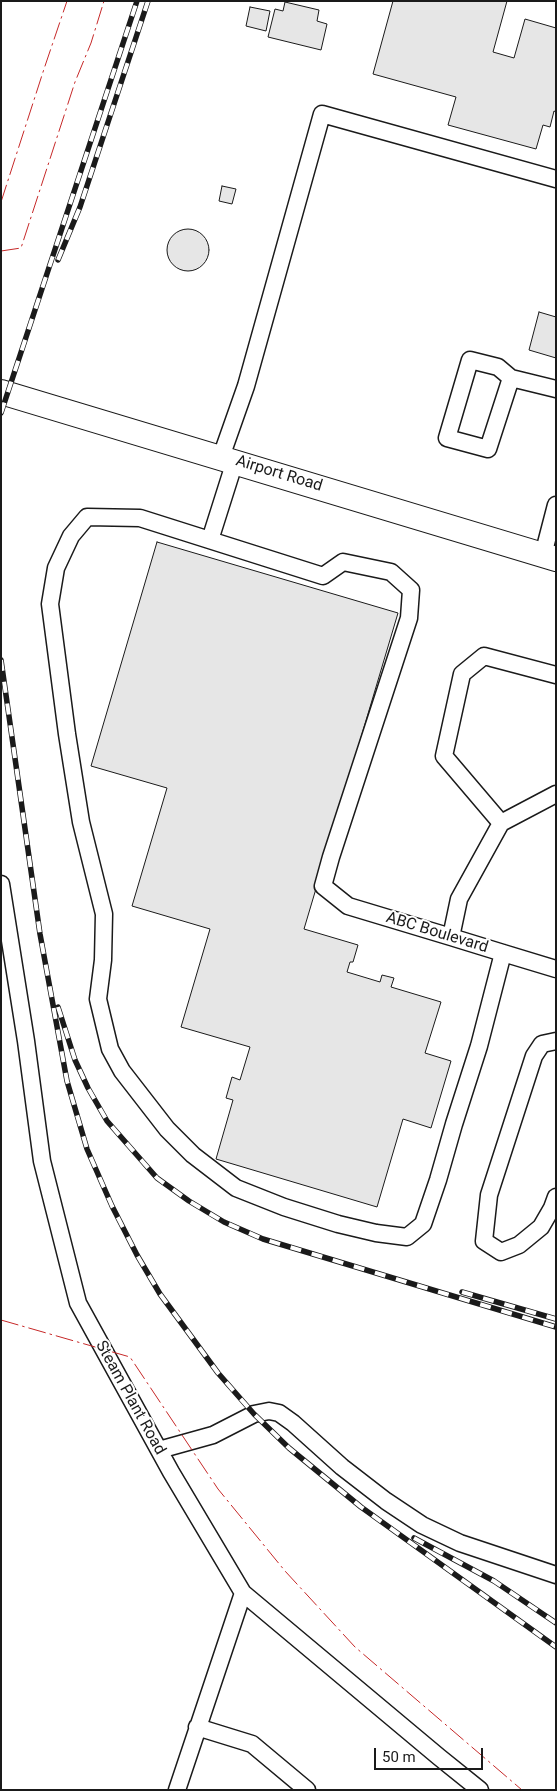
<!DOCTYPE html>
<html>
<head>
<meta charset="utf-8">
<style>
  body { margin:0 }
  #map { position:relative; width:557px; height:1791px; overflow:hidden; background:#fff; font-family:Roboto,sans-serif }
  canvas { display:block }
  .frame { position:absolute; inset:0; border:2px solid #1a1a1a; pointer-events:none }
  .scale { position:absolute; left:374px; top:1748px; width:109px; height:22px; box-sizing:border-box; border:2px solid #1a1a1a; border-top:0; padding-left:6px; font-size:15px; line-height:18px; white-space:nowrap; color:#1a1a1a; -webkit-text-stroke:4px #fff; paint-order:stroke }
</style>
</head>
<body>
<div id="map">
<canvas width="557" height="1791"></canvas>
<div class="frame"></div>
<div class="scale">50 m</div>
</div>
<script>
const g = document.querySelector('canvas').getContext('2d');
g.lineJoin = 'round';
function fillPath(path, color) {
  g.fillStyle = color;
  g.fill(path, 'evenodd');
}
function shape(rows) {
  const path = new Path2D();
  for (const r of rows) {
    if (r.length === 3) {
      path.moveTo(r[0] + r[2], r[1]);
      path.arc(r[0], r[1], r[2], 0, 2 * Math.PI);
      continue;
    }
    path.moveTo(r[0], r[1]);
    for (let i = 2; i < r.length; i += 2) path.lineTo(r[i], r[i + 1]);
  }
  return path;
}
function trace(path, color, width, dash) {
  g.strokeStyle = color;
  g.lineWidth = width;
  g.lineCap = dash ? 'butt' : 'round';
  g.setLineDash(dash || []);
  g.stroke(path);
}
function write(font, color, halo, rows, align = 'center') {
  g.font = font + ' Roboto,sans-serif';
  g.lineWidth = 4;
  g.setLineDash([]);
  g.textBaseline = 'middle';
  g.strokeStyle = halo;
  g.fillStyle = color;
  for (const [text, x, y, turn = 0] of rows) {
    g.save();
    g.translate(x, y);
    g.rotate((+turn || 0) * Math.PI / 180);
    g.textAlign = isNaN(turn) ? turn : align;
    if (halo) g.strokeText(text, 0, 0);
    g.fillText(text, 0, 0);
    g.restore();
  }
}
const building = shape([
  [393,1,507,1,493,52,514,58,525,19,556,28,556,112,554,111,550,127,543,125,536,149,448,125,456,97,373,74,393,1],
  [285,2,319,10,317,21,327,24,321,50,268,37,275,9,283,11,285,2],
  [250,7,270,11,266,31,246,26,250,7],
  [222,186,236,189,232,204,219,201,222,186],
  [188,250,21],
  [539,312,556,317,556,358,529,350,539,312],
  [157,542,398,613,304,929,358,945,353,962,350,962,347,972,380,982,382,975,394,978,391,987,441,1002,425,1053,451,1061,431,1128,403,1119,377,1207,216,1159,233,1100,226,1098,232,1077,240,1080,250,1047,181,1027,210,929,132,906,167,788,91,766,157,542]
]);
fillPath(building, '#e6e6e6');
trace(building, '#1a1a1a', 1);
const minor = shape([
  [511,378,488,449,447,438,470,360,498,367,511,378,556,389],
  [221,457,246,386,322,114,556,179],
  [210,540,235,461],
  [543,555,556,505],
  [501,823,444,756,462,674,484,656,556,675],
  [1,884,26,1041,42,1161,78,1303,171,1472,243,1593,439,1757,480,1790],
  [451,937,459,899,501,823,556,794],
  [503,953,479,1046,454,1124,438,1180,423,1224,407,1237,376,1233,338,1224,284,1207,236,1188,193,1155,167,1129,122,1071,110,1049,98,999,103,960,104,914,81,822,67,734,50,604,56,568,71,536,87,517,140,518,323,576,343,562,391,572,411,590,409,618,331,857,323,886,348,906,451,937,503,953,556,969],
  [556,1041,542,1044,534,1056,489,1195,484,1241,501,1252,519,1245,541,1227,552,1208,556,1197],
  [159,1450,213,1435,254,1414,269,1411,279,1413,293,1423,342,1467,386,1501,422,1525,460,1543,556,1575],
  [197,1727,252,1744,307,1790],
  [177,1790,243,1593]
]);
const highway = shape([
  [1,392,556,559]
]);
trace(minor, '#1a1a1a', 19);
trace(highway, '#1a1a1a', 26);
trace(minor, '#fff', 16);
trace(highway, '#fff', 24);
const rail = shape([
  [58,260,80,207,148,1],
  [1,413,137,1],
  [1,660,40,934,67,1081,87,1149,112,1206,137,1255,160,1294,218,1373,254,1414,289,1448,361,1507,556,1647],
  [58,1007,75,1060,88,1088,107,1121,157,1178,189,1201,224,1222,263,1239,556,1327],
  [462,1292,556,1319],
  [414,1538,494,1581,556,1623]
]);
trace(rail, '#1a1a1a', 5.5);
trace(rail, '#fff', 4, [11]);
trace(shape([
  [1,202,44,69,67,1],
  [1,251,21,248,75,82,91,43,104,1],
  [1,1320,130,1357,218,1489,285,1571,355,1647,522,1790]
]), '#c62828', 1, [18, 4, 2.5, 4]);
write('16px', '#1a1a1a', '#fff', [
  ["Airport Road",279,474,17],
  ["ABC Boulevard",437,933,17],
  ["Steam Plant Road",130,1398,61]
]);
</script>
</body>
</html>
